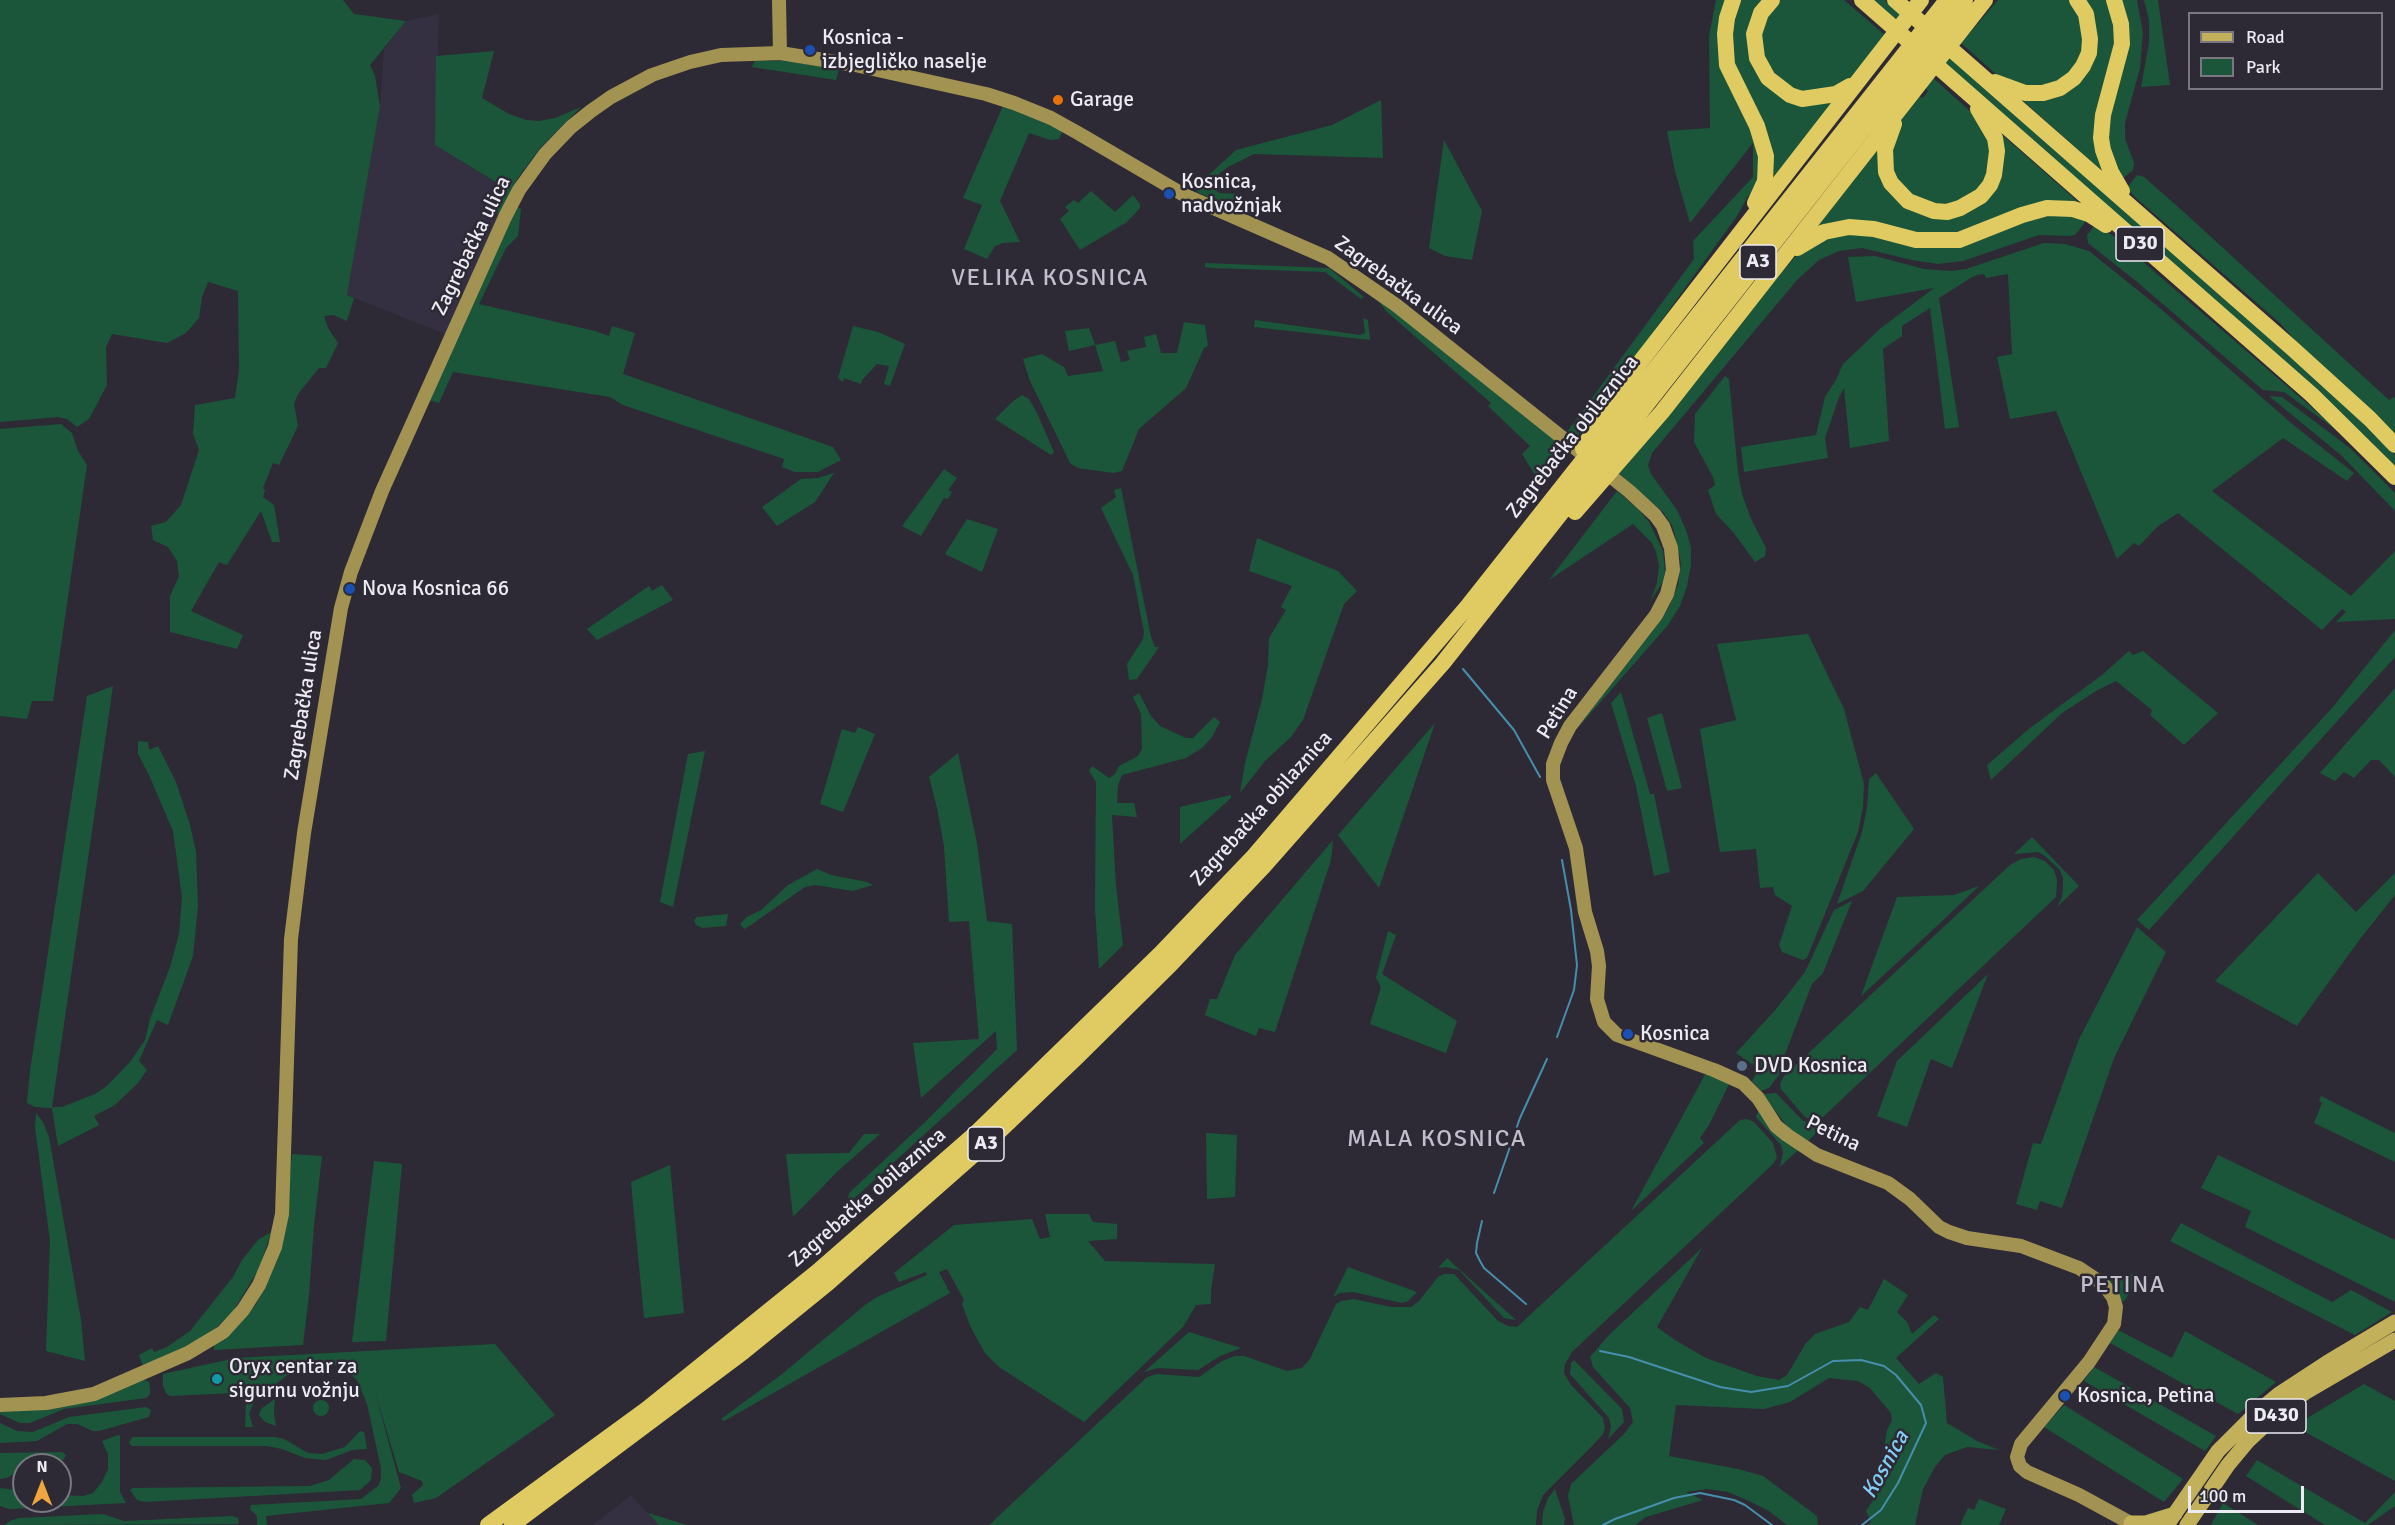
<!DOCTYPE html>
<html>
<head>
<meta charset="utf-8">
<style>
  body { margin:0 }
  #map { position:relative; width:2395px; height:1525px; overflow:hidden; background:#2d2a35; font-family:Signika,sans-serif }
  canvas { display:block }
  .legend { position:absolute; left:2188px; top:12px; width:195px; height:78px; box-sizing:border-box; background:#2d2a35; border:2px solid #797781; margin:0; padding:8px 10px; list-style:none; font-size:18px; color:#eceaf2 }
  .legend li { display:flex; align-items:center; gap:12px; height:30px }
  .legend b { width:30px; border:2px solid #797781 }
  .north { position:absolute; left:12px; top:1453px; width:60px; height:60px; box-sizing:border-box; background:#2d2a35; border:2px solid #797781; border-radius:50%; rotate:0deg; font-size:16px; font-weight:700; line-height:24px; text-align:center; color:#eceaf2 }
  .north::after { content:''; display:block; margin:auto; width:21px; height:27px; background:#efa73d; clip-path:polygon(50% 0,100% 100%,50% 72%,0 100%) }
  .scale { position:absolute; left:2188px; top:1486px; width:116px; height:27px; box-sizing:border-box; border:3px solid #eceaf2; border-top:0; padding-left:8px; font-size:18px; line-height:21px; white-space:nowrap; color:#eceaf2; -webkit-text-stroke:4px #2d2a35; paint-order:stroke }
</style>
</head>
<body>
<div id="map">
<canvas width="2395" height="1525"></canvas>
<ul class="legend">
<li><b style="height:8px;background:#c2b05b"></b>Road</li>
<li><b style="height:16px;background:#1b563a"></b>Park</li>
</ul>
<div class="north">N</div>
<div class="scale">100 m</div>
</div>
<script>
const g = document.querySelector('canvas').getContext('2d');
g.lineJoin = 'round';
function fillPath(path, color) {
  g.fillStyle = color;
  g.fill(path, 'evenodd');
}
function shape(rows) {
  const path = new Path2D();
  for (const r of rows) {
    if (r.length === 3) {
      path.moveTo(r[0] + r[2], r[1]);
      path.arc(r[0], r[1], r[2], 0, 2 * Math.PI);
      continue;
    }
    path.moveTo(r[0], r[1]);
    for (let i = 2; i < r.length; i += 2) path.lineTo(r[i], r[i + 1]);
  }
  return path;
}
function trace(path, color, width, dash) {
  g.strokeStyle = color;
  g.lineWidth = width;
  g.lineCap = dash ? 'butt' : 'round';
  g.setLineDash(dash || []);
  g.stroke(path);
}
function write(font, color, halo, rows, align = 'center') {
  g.font = font + ' Signika,sans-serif';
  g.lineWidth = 5;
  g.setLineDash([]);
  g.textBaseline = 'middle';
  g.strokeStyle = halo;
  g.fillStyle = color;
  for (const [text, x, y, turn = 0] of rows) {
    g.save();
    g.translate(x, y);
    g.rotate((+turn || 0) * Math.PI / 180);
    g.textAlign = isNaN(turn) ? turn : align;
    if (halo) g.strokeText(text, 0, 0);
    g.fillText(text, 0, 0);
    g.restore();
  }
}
fillPath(shape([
  [439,14,435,145,502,187,493,210,500,215,445,334,347,295,380,106,384,50,406,21],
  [631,1495,659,1525,593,1525]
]), '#353041');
fillPath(shape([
  [0,0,343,0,354,14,406,21,370,65,375,76,380,106,347,295,354,298,347,321,333,315,324,316,328,328,338,343,326,368,319,368,298,394,294,404,298,426,279,465,273,463,263,488,265,490,263,497,274,505,280,542,272,542,261,511,227,565,219,562,191,611,243,635,237,649,170,632,170,596,179,576,177,561,168,547,153,540,151,526,166,522,181,505,199,450,193,434,195,405,235,398,239,370,238,291,208,282,202,297,199,318,186,333,167,343,112,334,106,347,107,385,89,419,77,427,67,419,58,417,0,422],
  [1716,0,1728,0,1720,40,1759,151,1756,190,1748,196,1737,216,1576,439,1567,432,1694,259,1693,241,1753,177,1753,143,1690,223,1675,171,1667,131,1710,128,1709,36],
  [1737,0,1766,0,1757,14,1770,87,1839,98,1769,187,1730,50],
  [1781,0,1844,0,1886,36,1851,77,1840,86,1827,92,1795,91,1765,64,1760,33,1765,19],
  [1872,0,1885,0,1902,15,1897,22],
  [1998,0,2070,0,2077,7,2086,42,2068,77,2032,90,1997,75,1961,43],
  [2083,0,2108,0,2116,33,2106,175,2020,98,2086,71],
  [2119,0,2137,0,2143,33,2140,68,2125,123,2125,139,2134,163,2133,170,2121,180,2107,139],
  [2144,0,2158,0,2170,85,2141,87,2149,43,2149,20],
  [494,51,482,98,509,114,526,120,539,121,555,118,581,107,540,148,518,178,500,215,493,210,502,186,435,145,436,56],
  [1949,57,2248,318,2352,413,2395,455,2395,469,1944,64],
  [755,60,785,61,839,69,836,80,752,67],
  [1933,78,1981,121,1993,154,1982,187,1951,206,1921,203,1897,183,1888,159,1901,120,1918,96,1923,98,1928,91,1926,88],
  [1381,100,1383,158,1254,154,1228,167,1220,173,1216,180,1214,187,1219,193,1238,194,1235,200,1235,209,1197,192,1197,188,1200,183,1236,150,1332,125],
  [1003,106,1063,130,1059,139,1050,140,1029,133,1000,201,1020,242,1003,243,995,246,987,259,964,249,982,205,963,198],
  [1999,132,2085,208,1959,236,1813,232,1876,149,1906,206,1981,202],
  [1444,140,1482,211,1472,260,1445,256,1429,248],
  [2137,175,2144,177,2186,214,2389,400,2393,397,2395,398,2395,438,2301,347,2280,323,2136,198,2127,188],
  [1091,191,1115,212,1133,195,1140,204,1140,208,1127,222,1080,250,1060,219,1069,211,1065,207,1074,200,1078,203],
  [518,207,521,209,518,236,506,248,479,304,595,331,609,336,612,326,635,333,623,374,833,447,841,460,818,472,795,472,782,467,784,459,623,405,610,397,453,372,439,403,429,400,511,217],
  [2043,215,2067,215,2087,220,2075,235,2069,236,2039,235,1963,261,1938,264,1912,260,1862,248,1839,251,1819,260,1797,280,1652,453,1648,465,1651,474,1677,510,1686,530,1691,547,1691,565,1687,586,1680,606,1668,625,1576,730,1656,626,1669,607,1678,585,1681,563,1673,527,1663,512,1616,471,1792,260,1802,251,1827,237,1859,233,1908,244],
  [2096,224,2113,236,2346,437,2284,392,2263,390,2136,281,2088,243,2087,235],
  [2044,243,2065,244,2089,251,2161,309,2291,423,2354,473,2347,481,2283,438,2212,491,2351,596,2395,551,2395,619,2336,622,2346,612,2342,609,2322,630,2178,513,2157,527,2139,546,2134,543,2117,559,2056,411,2010,419,1997,357,2012,354,2008,274,1986,278,1984,274,1974,276,1939,298,1959,427,1945,429,1930,308,1902,326,1902,336,1883,349,1889,441,1850,448,1844,388,1839,397,1825,438,1828,458,1744,472,1741,447,1816,435,1825,397,1836,380,1843,364,1881,328,1934,288,1856,302,1848,257,1875,256,1924,269,1951,271,1966,269],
  [1205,263,1329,268,1364,297,1361,299,1325,272,1213,268,1205,267],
  [1374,295,1560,443,1537,478,1522,454,1530,446,1488,406,1491,403,1386,311],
  [1363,318,1368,320,1370,340,1254,327,1255,320,1360,335,1365,333],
  [1184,322,1205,325,1208,346,1204,348,1186,388,1139,429,1122,471,1113,473,1078,468,1070,463,1030,381,1023,359,1042,354,1064,367,1068,376,1103,371,1095,345,1069,351,1065,331,1089,328,1095,345,1115,341,1121,362,1130,360,1127,351,1146,347,1144,337,1156,334,1161,353,1177,353],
  [853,326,878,332,905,344,890,386,884,384,889,366,877,364,862,380,861,384,844,378,843,382,838,378],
  [1725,376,1729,379,1738,473,1742,494,1751,519,1766,548,1765,556,1755,562,1733,532,1716,514,1708,490,1715,485,1713,477,1694,442,1695,414],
  [1022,395,1029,399,1037,413,1054,452,1051,455,995,419,1012,402],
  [2269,396,2282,397,2350,448,2395,493,2395,511,2342,456],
  [61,424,72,433,78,451,87,465,53,701,32,701,27,719,0,716,0,429],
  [944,469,957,478,948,490,952,492,948,499,944,498,921,536,902,526],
  [834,473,815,502,777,526,762,507,801,479,818,478],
  [1121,488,1151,637,1155,647,1159,647,1137,679,1129,680,1127,664,1143,639,1144,632,1133,575,1101,508,1116,497,1114,490],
  [1617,491,1639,510,1649,522,1663,551,1665,571,1663,581,1650,602,1657,583,1659,565,1656,552,1652,543,1633,524,1549,580],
  [967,519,998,529,982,572,945,554],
  [1257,538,1338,571,1357,591,1344,604,1303,720,1291,737,1265,761,1240,793,1245,763,1262,699,1268,666,1269,638,1286,610,1281,607,1292,586,1249,571],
  [662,585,673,600,597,640,587,629,649,586,652,591],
  [2395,630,2395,657,2149,930,2137,920,2332,708],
  [1808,634,1844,709,1864,784,1863,807,1858,832,1807,958,1803,960,1782,952,1779,945,1792,906,1775,895,1773,887,1760,888,1756,849,1720,852,1700,729,1736,720,1717,644],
  [2129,651,2133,655,2143,651,2218,713,2184,745,2150,715,2152,710,2116,681,2096,691,2062,713,1991,780,1987,765,2030,728,2102,675],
  [113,686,52,1107,62,1107,95,1094,107,1086,130,1062,145,1040,150,1019,170,967,179,934,182,897,173,831,149,775,138,754,138,741,148,742,149,750,158,746,176,782,190,825,196,852,198,906,193,956,168,1025,157,1020,139,1061,147,1070,138,1083,115,1105,94,1116,99,1125,58,1146,52,1108,35,1107,27,1103,30,1071,87,696],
  [2395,688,2395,777,2379,760,2371,760,2354,778,2344,772,2335,781,2320,773],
  [1621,692,1650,794,1654,794,1670,872,1654,876,1636,786,1611,703],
  [1139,693,1151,716,1160,726,1186,738,1193,738,1214,717,1220,722,1212,737,1202,748,1186,758,1122,775,1118,785,1117,803,1134,803,1137,817,1112,815,1116,886,1123,945,1099,969,1095,908,1096,782,1089,771,1092,766,1109,778,1115,774,1119,766,1138,756,1142,749,1141,714,1133,697],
  [1662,713,1682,788,1667,791,1647,718],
  [1435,723,1379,888,1338,835],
  [858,727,875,734,843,812,820,804,842,729,855,733],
  [705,751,673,907,660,902,688,754],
  [958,753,977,843,987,921,1012,924,1017,1050,847,1205,849,1193,925,1122,997,1049,996,1031,921,1098,913,1043,979,1039,969,921,949,922,944,846,937,808,929,777],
  [1876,773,1914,829,1863,891,1837,904,1862,832,1867,808,1869,779],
  [1231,795,1231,798,1180,844,1180,807],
  [2032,837,2079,886,2057,907,2062,897,2063,889,2063,878,2060,870,2045,856,2038,852,2014,854],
  [1333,840,1331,860,1275,1032,1259,1028,1256,1036,1205,1015,1210,999,1217,999,1235,955],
  [2034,857,2045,861,2054,870,2057,880,2056,897,1823,1117,1810,1120,1804,1116,1781,1089,1780,1084,1784,1076,2010,865,2021,859],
  [817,869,831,875,867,882,873,885,853,891,815,885,805,887,748,927,744,929,740,924,747,917,761,910,788,885],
  [2318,873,2356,912,2395,873,2395,895,2360,939,2297,1026,2215,981],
  [1979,886,1938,925,1861,996,1897,897,1954,895],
  [1852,901,1823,973,1812,984,1780,1067,1784,1068,1769,1088,1761,1091,1752,1081,1759,1069,1736,1053,1777,1008,1805,972,1834,910],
  [728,914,726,926,702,928,696,925,694,920,697,917],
  [2137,927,2166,952,2114,1058,2062,1208,2040,1201,2037,1210,2016,1204,2033,1143,2041,1144,2079,1039],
  [1388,931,1396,935,1382,974,1457,1021,1446,1053,1370,1024,1381,987,1376,978],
  [1988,974,1952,1068,1931,1059,1907,1127,1877,1116,1897,1061],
  [1707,1071,1730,1082,1709,1125,1700,1138,1704,1143,1631,1211],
  [1776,1093,1802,1120,1810,1124,1826,1123,1807,1142,1790,1130,1769,1103,1764,1094],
  [2321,1096,2395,1133,2395,1162,2314,1123,2322,1103,2319,1101],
  [1758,1111,1774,1132,1798,1150,1780,1167,1783,1153,1781,1145,1756,1117],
  [36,1113,43,1122,49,1137,81,1320,85,1361,46,1351,50,1241,35,1127],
  [1747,1119,1754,1122,1773,1143,1777,1157,1773,1164,1572,1352,1565,1364,1564,1373,1571,1385,1603,1418,1605,1428,1603,1434,1595,1443,1543,1495,1537,1511,1536,1525,989,1525,1147,1377,1157,1374,1199,1377,1222,1361,1235,1356,1244,1356,1287,1371,1302,1368,1310,1359,1336,1304,1341,1301,1354,1299,1391,1307,1411,1307,1419,1301,1438,1277,1444,1274,1454,1274,1498,1321,1508,1326,1517,1327,1740,1120],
  [1206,1133,1237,1135,1235,1197,1207,1199],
  [864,1134,880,1134,839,1170,793,1217,786,1154,849,1153],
  [292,1154,322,1156,314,1225,309,1295,303,1345,214,1350,214,1345,236,1326,256,1304,277,1261,285,1221],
  [2218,1155,2395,1240,2395,1302,2245,1227,2251,1211,2201,1188],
  [374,1161,402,1164,386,1341,352,1342],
  [670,1165,684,1313,644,1318,631,1182],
  [1045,1214,1089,1214,1093,1222,1117,1224,1117,1239,1088,1241,1105,1261,1215,1264,1211,1290,1211,1304,1196,1305,1183,1327,1084,1422,999,1367,985,1353,971,1328,962,1304,964,1300,947,1269,939,1272,950,1293,724,1421,721,1419,782,1374,865,1305,877,1297,927,1275,926,1272,899,1282,894,1273,954,1225,1032,1219,1040,1239,1050,1237],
  [2181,1223,2332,1302,2351,1290,2392,1312,2355,1335,2170,1241],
  [271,1232,260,1267,232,1313,217,1327,199,1340,143,1366,139,1355,152,1348,154,1352,167,1347,190,1331,233,1277,242,1260,258,1240],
  [1702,1248,1657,1327,1675,1340,1706,1358,1757,1376,1779,1380,1787,1375,1806,1343,1815,1334,1849,1322,1860,1307,1868,1310,1884,1279,1908,1295,1897,1312,1907,1322,1912,1334,1934,1315,1939,1319,1896,1358,1919,1384,1936,1373,1943,1377,1947,1423,1977,1441,1999,1450,1967,1447,1945,1455,1935,1467,1923,1489,1915,1525,1867,1525,1871,1522,1866,1511,1886,1480,1890,1465,1884,1448,1887,1430,1892,1420,1891,1413,1870,1388,1858,1381,1829,1378,1790,1402,1764,1409,1676,1405,1669,1456,1738,1469,1763,1476,1817,1516,1818,1525,1787,1525,1769,1511,1747,1500,1728,1492,1707,1489,1686,1492,1703,1500,1646,1517,1635,1525,1574,1525,1568,1496,1571,1484,1624,1434,1633,1422,1630,1408,1593,1367,1590,1357,1609,1335],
  [1447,1258,1460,1270,1516,1320,1504,1318,1459,1270,1446,1267,1438,1268],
  [1348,1267,1417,1292,1408,1301,1402,1303,1353,1292,1340,1293,1333,1297],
  [2136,1273,2139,1275,2139,1278,2125,1300,2122,1302,2106,1280],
  [2118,1330,2172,1358,2185,1331,2276,1382,2238,1414,2110,1343],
  [1189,1332,1241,1348,1220,1356,1198,1370,1158,1368,1144,1372],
  [495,1344,555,1415,436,1498,414,1503,412,1495,423,1485,422,1481,399,1472,375,1392,401,1488,389,1503,266,1516,267,1525,257,1525,257,1516,250,1509,251,1505,361,1499,378,1486,381,1479,381,1468,367,1404,357,1380,342,1367,322,1361,297,1367,275,1385,256,1392,246,1393,244,1384,236,1385,235,1393,170,1396,166,1393,163,1386,163,1374,236,1358],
  [1574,1360,1622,1409,1624,1422,1608,1439,1611,1427,1609,1418,1570,1374,1571,1363],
  [2094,1367,2216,1436,2205,1451,2084,1381],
  [143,1379,149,1382,150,1388,150,1394,146,1398,64,1409,30,1423,20,1423,0,1414,0,1410],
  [2364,1384,2395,1401,2395,1481,2294,1426],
  [275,1399,274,1413,276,1426,265,1422,259,1415,261,1409],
  [321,1408,8],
  [246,1402,254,1402,249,1413,253,1427,245,1427],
  [2064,1405,2183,1479,2164,1502,2044,1427],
  [146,1407,151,1410,149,1417,99,1431,93,1431,77,1424,67,1424,37,1441,0,1443,0,1423,17,1431,33,1432,69,1417],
  [360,1431,364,1432,367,1449,352,1450,326,1460,305,1458,282,1449,267,1446,132,1446,129,1443,132,1437,275,1437,284,1439,308,1453,322,1454,345,1447],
  [118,1435,120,1436,120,1492,126,1503,9,1509,0,1506,0,1488,24,1491,24,1501,60,1501,60,1495,83,1496,93,1493,102,1482,108,1469,108,1454,102,1441],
  [62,1452,66,1455,63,1460,42,1465,24,1465,24,1470,6,1478,0,1479,0,1453],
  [354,1459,365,1460,372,1468,371,1480,360,1490,145,1502,137,1500,130,1490,133,1488,310,1486,329,1480],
  [2257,1460,2365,1523,2395,1492,2395,1506,2368,1525,2325,1525,2246,1476],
  [1555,1489,1565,1519,1564,1525,1542,1525,1543,1512,1548,1498],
  [1979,1499,2006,1509,1999,1525,1960,1525,1968,1508,1974,1510],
  [2223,1503,2258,1525,2211,1525],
  [648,1513,687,1525,659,1525],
  [103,1514,124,1521,232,1516,238,1518,239,1524,4,1525,12,1520,19,1518]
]), '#1b563a');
trace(shape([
  [1463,669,1514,730,1540,777],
  [1557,1037,1574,990,1577,965,1571,910,1562,860],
  [1494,1193,1520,1118,1547,1059],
  [1482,1221,1477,1243,1476,1253,1480,1261,1484,1268,1526,1304],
  [1600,1351,1629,1357,1720,1387,1751,1392,1788,1386,1833,1361,1861,1360,1884,1366,1896,1375,1921,1405,1926,1423,1898,1483,1881,1510,1862,1525],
  [1603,1525,1615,1519,1674,1498,1700,1493,1734,1500,1745,1505,1772,1525]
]), '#478eac', 2);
trace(shape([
  [779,0,780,53],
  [0,1405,46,1403,94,1394,188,1353,223,1332,243,1310,259,1285,275,1247,282,1214,291,939,304,833,341,608,351,572,382,491,505,217,519,190,545,154,571,127,591,111,611,97,652,75,690,62,721,55,780,53,855,65,986,94,1014,103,1051,118,1078,133,1184,195,1328,258,1396,305,1629,491,1655,515,1663,526,1671,548,1673,570,1667,594,1656,615,1570,726,1561,743,1553,764,1553,780,1576,848,1585,912,1597,951,1599,966,1597,999,1604,1022,1617,1035,1714,1070,1743,1083,1758,1098,1776,1126,1787,1135,1817,1155,1888,1183,1910,1199,1939,1227,1949,1232,1967,1238,2021,1246,2079,1268,2103,1284,2113,1297,2116,1307,2114,1324,2089,1362,2021,1444,2017,1457,2020,1466,2027,1472,2079,1495,2134,1525]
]), '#a29353', 14);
trace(shape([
  [2131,1523,2146,1523,2175,1514],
  [2167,1525,2218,1451,2256,1413,2279,1394,2328,1362,2395,1322],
  [2187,1525,2228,1465,2248,1441,2278,1413,2306,1392,2395,1340]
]), '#c2b05b', 15);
trace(shape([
  [1733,0,1727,18,1725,34,1727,65,1757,126,1766,156,1765,181,1755,203],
  [1772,0,1761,13,1754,34,1757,58,1768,78,1790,95,1802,99,1836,94,1850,86],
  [1862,0,2312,395,2395,477],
  [1895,0,2292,348,2370,419,2395,445],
  [2114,0,2121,24,2122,44,2103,115,2101,138,2103,150,2111,172,2122,191],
  [1995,82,2025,93,2043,93,2060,88,2074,78,2083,66,2089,53,2090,39,2086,14,2077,0],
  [1894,124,1885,149,1886,172,1891,183,1908,201,1934,211,1947,212,1960,208,1981,196,1990,185,1994,175,1997,151,1995,138,1978,109],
  [1797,248,1824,232,1849,227,1874,229,1916,240,1959,240,2022,215,2047,208,2073,209,2089,214,2106,225],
  [1583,449,1605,409,1620,388,1921,0],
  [1575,512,1662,412,1985,0],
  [488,1525,647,1409,817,1272,976,1133,1160,954,1254,856,1467,607,1947,0],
  [512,1525,743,1352,828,1283,987,1143,1076,1058,1171,964,1264,866,1443,663,1965,0]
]), '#e0ca62', 16);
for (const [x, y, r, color] of [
  [810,50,6,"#1a4fb4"],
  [1058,100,6,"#e8710a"],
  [1169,194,6,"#1a4fb4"],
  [350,589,6,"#1a4fb4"],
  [1628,1034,6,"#1a4fb4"],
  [1742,1066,6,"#5c6f8a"],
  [217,1379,6,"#0f9aa8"],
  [2065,1396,6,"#1a4fb4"]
]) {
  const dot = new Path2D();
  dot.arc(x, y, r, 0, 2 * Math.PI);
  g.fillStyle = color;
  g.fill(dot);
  trace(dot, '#2d2a35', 2);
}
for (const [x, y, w] of [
  [2140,244,48],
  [1758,262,36],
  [986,1144,36],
  [2276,1416,60]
]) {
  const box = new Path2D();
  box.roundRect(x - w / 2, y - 17, w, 34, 4.5);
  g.fillStyle = '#2d2a35';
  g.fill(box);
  trace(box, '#eceaf2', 1.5);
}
write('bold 20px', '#eceaf2', null, [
  ["D30",2140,244],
  ["A3",1758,262],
  ["A3",986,1144],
  ["D430",2276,1416]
]);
write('21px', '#eceaf2', '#2d2a35', [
  ["Kosnica -",822,38],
  ["izbjegličko naselje",822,62],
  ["Garage",1070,100],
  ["Kosnica,",1181,182],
  ["nadvožnjak",1181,206],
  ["Nova Kosnica 66",362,589],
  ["Kosnica",1640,1034],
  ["DVD Kosnica",1754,1066],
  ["Oryx centar za",229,1367],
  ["sigurnu vožnju",229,1391],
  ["Kosnica, Petina",2077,1396]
], 'left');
write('21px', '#eceaf2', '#2d2a35', [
  ["Zagrebačka ulica",472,246,-64],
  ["Zagrebačka ulica",1398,286,36],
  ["Zagrebačka obilaznica",1573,437,-52],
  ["Zagrebačka ulica",304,705,-81],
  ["Petina",1558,713,-58],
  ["Zagrebačka obilaznica",1262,809,-48],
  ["Petina",1833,1134,26],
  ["Zagrebačka obilaznica",868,1198,-41]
]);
write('italic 22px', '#82ccf5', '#2d2a35', [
  ["Kosnica",1886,1465,-61]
]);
g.letterSpacing = '1.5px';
write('24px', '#c2becd', '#2d2a35', [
  ["VELIKA KOSNICA",1050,279],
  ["MALA KOSNICA",1437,1140],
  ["PETINA",2123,1286]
]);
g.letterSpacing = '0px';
</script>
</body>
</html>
